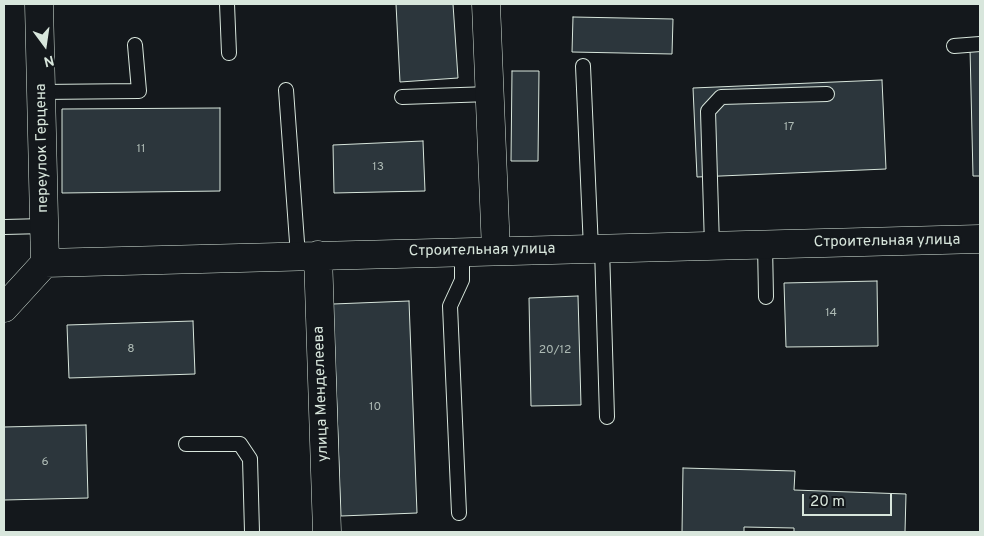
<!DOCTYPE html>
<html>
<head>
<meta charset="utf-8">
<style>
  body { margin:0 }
  #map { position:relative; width:984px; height:536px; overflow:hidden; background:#14181c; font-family:Overpass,sans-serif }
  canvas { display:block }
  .frame { position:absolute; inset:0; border:5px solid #d8e6dc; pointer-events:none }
  .north { position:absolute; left:20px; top:20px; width:50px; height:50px; -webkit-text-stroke:4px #14181c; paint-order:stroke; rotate:166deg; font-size:14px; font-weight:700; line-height:20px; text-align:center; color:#d8e6dc }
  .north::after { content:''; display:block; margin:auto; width:18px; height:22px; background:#d8e6dc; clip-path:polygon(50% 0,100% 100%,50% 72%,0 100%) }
  .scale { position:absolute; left:802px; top:494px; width:90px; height:22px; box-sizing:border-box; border:2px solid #d8e6dc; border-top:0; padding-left:6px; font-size:15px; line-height:18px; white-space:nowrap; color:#d8e6dc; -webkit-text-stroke:4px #14181c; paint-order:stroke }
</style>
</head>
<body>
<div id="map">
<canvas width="984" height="536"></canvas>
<div class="frame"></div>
<div class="north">N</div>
<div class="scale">20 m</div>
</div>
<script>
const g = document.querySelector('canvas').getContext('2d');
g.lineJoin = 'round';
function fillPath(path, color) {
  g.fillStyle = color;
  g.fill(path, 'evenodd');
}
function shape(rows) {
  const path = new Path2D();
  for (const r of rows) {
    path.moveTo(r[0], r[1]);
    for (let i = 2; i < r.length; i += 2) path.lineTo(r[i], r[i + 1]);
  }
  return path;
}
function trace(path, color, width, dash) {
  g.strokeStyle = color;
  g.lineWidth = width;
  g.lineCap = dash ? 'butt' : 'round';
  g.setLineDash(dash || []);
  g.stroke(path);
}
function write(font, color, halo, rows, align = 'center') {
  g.font = font + ' Overpass,sans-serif';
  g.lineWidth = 4;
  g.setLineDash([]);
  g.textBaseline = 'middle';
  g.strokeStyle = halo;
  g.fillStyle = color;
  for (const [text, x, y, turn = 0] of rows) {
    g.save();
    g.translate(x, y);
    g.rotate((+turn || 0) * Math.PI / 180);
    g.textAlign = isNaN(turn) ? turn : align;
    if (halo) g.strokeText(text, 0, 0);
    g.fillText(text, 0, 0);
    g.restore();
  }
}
const building = shape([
  [396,4,453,4,458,78,400,82,396,4],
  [573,17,673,19,672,54,572,52,573,17],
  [970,48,980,48,980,176,973,176,970,48],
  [512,71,539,71,538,161,511,161,512,71],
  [882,80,886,169,697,177,693,88,882,80],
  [220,108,220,191,62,193,62,109,220,108],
  [423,141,425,191,334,193,333,145,423,141],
  [877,281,878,346,786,347,784,283,877,281],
  [578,296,581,405,531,406,529,298,578,296],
  [409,301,417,513,341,516,333,304,409,301],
  [193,321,195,374,69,378,67,325,193,321],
  [86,425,88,498,4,500,4,427,86,425],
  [683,468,795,471,794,490,906,494,905,532,794,532,794,528,744,527,744,532,682,532,683,468]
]);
fillPath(building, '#2c363c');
trace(building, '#d8e6dc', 1);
const service = shape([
  [227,4,229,53],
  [954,46,980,44],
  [583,66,591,249],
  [286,90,298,256],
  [41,92,139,91,135,45],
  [402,97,490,94],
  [4,227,45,226],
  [765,245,766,297],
  [712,246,708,111,721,97,827,94],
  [602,248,607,417],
  [186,444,240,444,250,459,252,532],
  [459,513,450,306,462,280,462,252]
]);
const minor = shape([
  [39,4,45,263],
  [486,4,496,251],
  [318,255,327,532],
  [4,308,45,263,980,239]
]);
trace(service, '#d8e6dc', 16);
trace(minor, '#d8e6dc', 29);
trace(service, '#14181c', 14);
trace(minor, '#14181c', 28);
write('12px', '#adbab4', null, [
  ["17",789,128],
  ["11",141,150],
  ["13",378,168],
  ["14",831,314],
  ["8",131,350],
  ["20/12",555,351],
  ["10",375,408],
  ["6",45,463]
]);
write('15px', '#d8e6dc', '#14181c', [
  ["переулок Герцена",43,148,-91],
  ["Строительная улица",887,242,-1],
  ["Строительная улица",482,251,-1],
  ["улица Менделеева",322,394,-92]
]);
</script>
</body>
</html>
